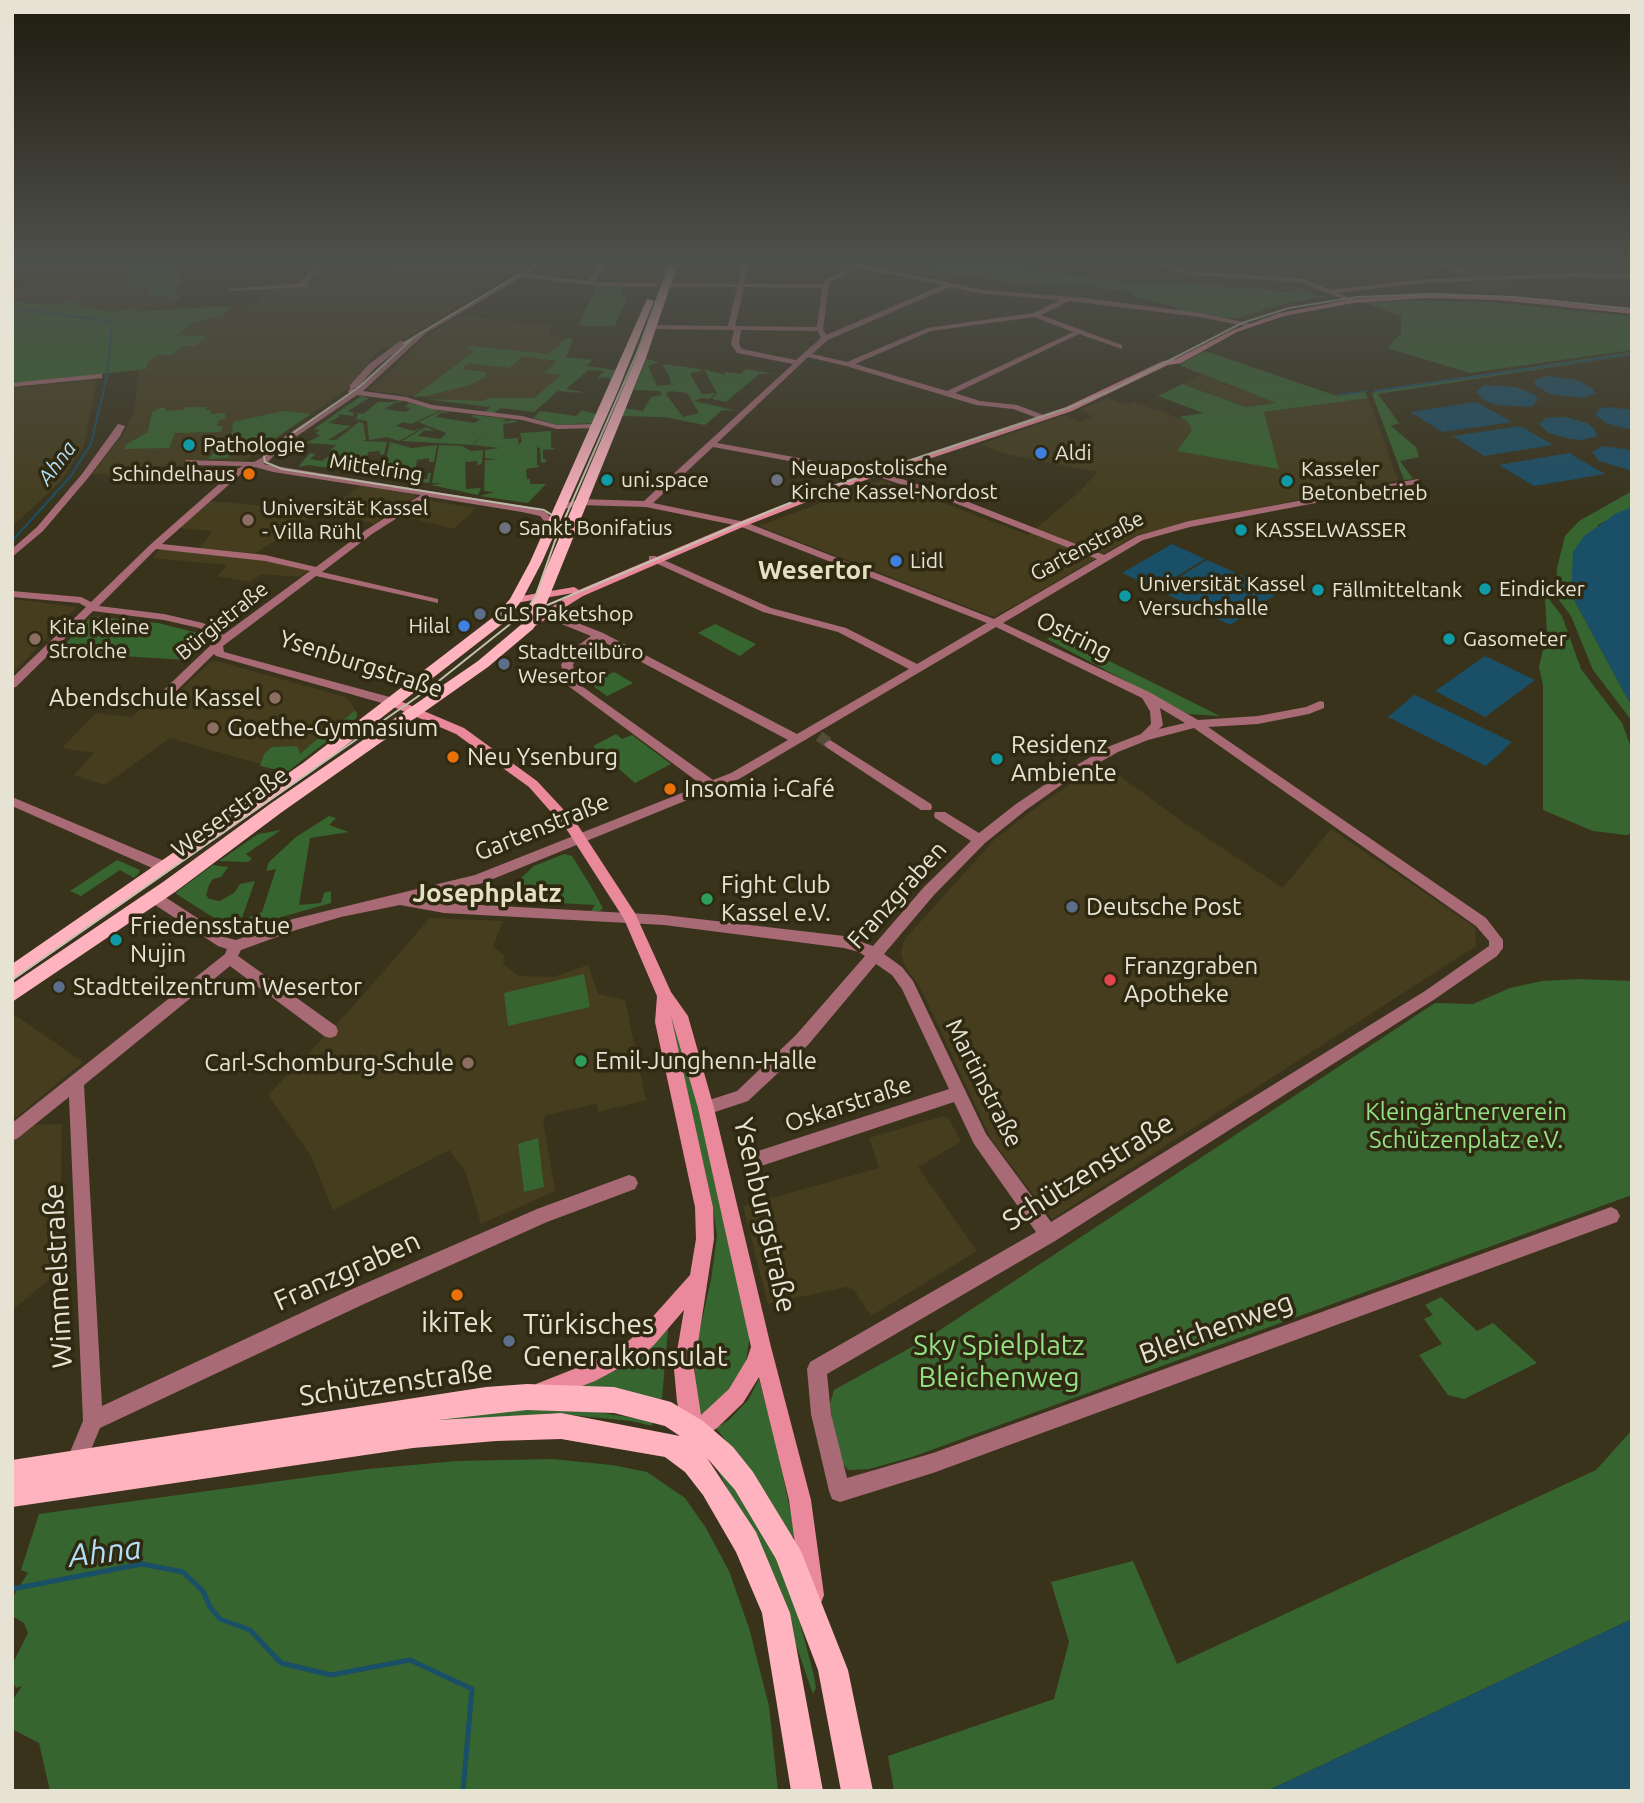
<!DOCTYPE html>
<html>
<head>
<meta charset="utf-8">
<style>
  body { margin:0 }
  #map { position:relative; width:1644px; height:1803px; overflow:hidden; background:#39331c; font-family:Ubuntu,sans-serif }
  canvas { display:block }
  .frame { position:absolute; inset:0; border:14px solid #e6e3d4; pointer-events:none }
</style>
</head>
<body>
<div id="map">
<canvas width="1644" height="1803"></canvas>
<div class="frame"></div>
</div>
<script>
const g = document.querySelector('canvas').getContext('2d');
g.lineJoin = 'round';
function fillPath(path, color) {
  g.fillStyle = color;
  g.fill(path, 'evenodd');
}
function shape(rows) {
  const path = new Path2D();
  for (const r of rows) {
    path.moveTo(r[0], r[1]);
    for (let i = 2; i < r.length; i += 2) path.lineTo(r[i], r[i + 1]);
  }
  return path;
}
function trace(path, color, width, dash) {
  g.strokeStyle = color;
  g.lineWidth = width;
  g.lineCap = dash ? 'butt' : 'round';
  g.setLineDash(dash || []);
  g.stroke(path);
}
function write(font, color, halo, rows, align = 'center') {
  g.font = font + ' Ubuntu,sans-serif';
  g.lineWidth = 7;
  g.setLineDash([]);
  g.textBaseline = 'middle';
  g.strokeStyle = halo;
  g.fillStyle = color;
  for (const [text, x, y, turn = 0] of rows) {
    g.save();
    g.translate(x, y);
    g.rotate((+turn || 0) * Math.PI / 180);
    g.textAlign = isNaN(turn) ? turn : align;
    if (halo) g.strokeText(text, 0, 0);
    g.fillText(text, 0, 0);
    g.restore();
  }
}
fillPath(shape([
  [12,263,114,263,128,266,130,290,159,285,177,302,171,307,121,313,72,308,66,302,51,305,12,301,12,288,22,287,21,282,36,279,34,275,12,278],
  [396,263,531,263,391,348,381,348,346,390,244,461,189,460,183,466,150,466,138,474,92,474,124,433,134,411,138,376,139,332,198,307,257,305,260,288,311,286,316,271,394,267],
  [1508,281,1519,290,1517,294,1464,291,1452,283],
  [461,315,553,326,549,336,573,339,566,357,592,360,534,412,368,390,390,372,423,338],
  [1202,374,1222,383,1278,403,1246,407,1182,384],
  [97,380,84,446,60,482,12,527,12,388],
  [1107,398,1127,405,1134,402,1187,421,1192,430,1178,450,1279,468,1263,412,1368,398,1398,480,1188,522,1135,536,994,617,759,526,882,480,1028,535,1078,493,1098,472,1005,454,981,444,1065,415,1080,422,1093,417,1080,409],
  [360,486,414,494,416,497,374,524,325,512],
  [211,501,320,511,253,555,198,549,213,531,179,528],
  [430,501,463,506,476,508,454,529,406,517],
  [161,549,265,561,309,570,300,577,261,574,250,582,217,576,227,565,152,558],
  [12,599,77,607,12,674],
  [217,661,345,697,350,701,358,716,287,772,170,738,105,785,74,775,94,753,62,748,96,713,132,717,144,706,161,709,210,662],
  [1102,763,1180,820,1283,888,1331,829,1475,927,1476,946,1052,1219,991,1139,921,989,904,965,901,952,904,940,995,839,1042,803],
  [430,918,503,921,493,947,505,956,503,964,519,976,553,977,588,965,598,994,625,1000,646,1100,598,1112,596,1104,546,1115,543,1121,555,1191,481,1224,466,1173,449,1150,333,1210,310,1154,268,1095,349,1011],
  [12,1013,83,1062,12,1121],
  [944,1116,949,1119,961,1142,918,1167,977,1251,871,1316,854,1290,847,1287,768,1304,743,1206,879,1168,869,1138],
  [62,1124,59,1272,12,1310,12,1142,33,1125]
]), '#453d1e');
fillPath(shape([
  [136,263,180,263,182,269,177,278,184,281,176,288,176,295,180,297,176,300,164,296,152,297,147,288,130,290,128,266],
  [898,263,1006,263,1066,275,1126,282,1167,282,1276,290,1278,292,1292,292,1297,290,1297,287,1317,296,1332,295,1284,304,1234,319,1175,311,1178,308,1132,296,1131,292,1086,286,1007,282,966,273,962,277],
  [597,285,625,285,621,296,627,297,615,326,578,326],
  [109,294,74,302,77,306,111,312,129,309,137,309,137,311,232,306,222,316,192,323,177,335,207,336,196,346,181,346,172,355,157,355,148,362,146,369,12,384,12,301,51,305],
  [1411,300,1490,302,1632,316,1632,350,1470,373,1387,348,1401,333,1401,316,1365,303],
  [567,338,573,339,566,357,592,360,586,366,615,370,610,381,609,378,602,377,596,380,604,371,589,370,566,389,582,392,581,393,558,391,534,412,501,408,494,413,485,412,490,407,425,399,483,401,489,398,534,398,558,378,560,375,544,373,557,361,523,356,509,368,469,363,462,369,485,372,485,377,470,385,431,395,413,397,475,351,465,349,471,346,548,354],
  [1205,351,1337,396,1365,392,1368,398,1264,412,1279,469,1177,451,1192,430,1187,421,1179,417,1203,413,1158,396,1182,384,1246,407,1276,403,1179,365],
  [1632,352,1632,355,1378,394,1399,423,1391,426,1416,447,1419,457,1400,461,1413,479,1404,480,1372,394,1377,390],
  [646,359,658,362,648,366,657,386,675,384,670,383,670,377,662,364,700,369,702,371,690,373,693,379,702,394,715,393,710,399,702,398,694,401,738,411,722,410,705,425,664,417,621,416,624,408,643,411,651,397,662,395,660,391,634,390],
  [670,391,687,393,699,413,683,417,666,394],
  [704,369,725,375,725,372,741,374,746,369,773,374,759,374,726,402,712,399,717,393],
  [361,396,369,398,348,411,354,413,353,416,337,414,340,416,328,423,351,426,328,440,336,440,359,422,363,423,366,440,362,441,387,442,384,454,380,455,380,451,368,452,365,472,378,471,382,466,380,473,373,475,309,465,298,467,310,453,316,454,310,459,322,461,333,453,329,452,336,445,306,443,320,436,316,433,320,430,314,429],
  [398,400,404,401,395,403,384,409,406,412,411,408,404,407,409,403,440,411,411,424,403,422,396,426,414,431,424,427,399,441,387,437,369,440,367,421,356,419,358,413,363,414,378,402,395,402],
  [186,407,207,407,205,410,212,410,210,414,225,413,226,419,219,420,217,426,223,426,221,432,175,433,169,448,124,449,127,444,148,432,152,412,160,408,166,408,164,411,183,410],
  [582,410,596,414,592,423,558,425,533,418,540,411,576,416],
  [283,411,311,414,274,439,253,437,240,452,232,452,227,458,208,459,232,433,233,422],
  [442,411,451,412,441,413,436,417,475,423,480,419,471,417,474,415,507,419,501,422,514,420,517,422,503,424,504,439,518,438,518,444,522,442,520,433,551,431,551,447,556,449,543,450,543,459,546,459,546,462,541,463,540,448,537,447,537,465,540,467,526,469,527,479,530,479,530,484,546,484,528,503,480,496,495,492,484,491,485,460,497,460,485,458,485,450,500,448,473,445,485,432,472,445,402,441,426,427,435,431,424,430,418,436,441,439,446,433,418,422],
  [390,442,412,448,437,445,434,462,429,462,429,458,417,460,414,479,427,479,428,473,431,473,429,483,392,478,395,474,385,477,375,476,389,473,383,472],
  [439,445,462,446,471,451,483,450,482,464,478,465,477,461,465,462,466,489,481,488,478,495,431,485,442,483,432,483],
  [1632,491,1632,507,1598,525,1572,596,1632,707,1632,721,1593,670,1571,616,1556,596,1557,568,1565,536,1579,521],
  [1548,598,1562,616,1581,669,1622,723,1632,750,1632,833,1626,835,1593,831,1543,810,1543,685,1539,667,1547,633,1545,599],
  [92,616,158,623,198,633,208,640,186,660,57,652],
  [715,624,756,644,740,656,698,633],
  [1055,634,1220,716,1188,714,1047,639],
  [614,672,633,683,607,696,589,683],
  [354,711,357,712,356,719,287,772,260,766,264,754,272,747,297,746,300,754,321,736,325,737],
  [616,734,622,739,632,735,671,764,635,783,593,746],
  [329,816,336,818,329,825,349,832,310,838,299,905,321,903,324,893,331,891,331,903,246,927,249,917,262,912,276,869,266,871,269,862,296,837],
  [281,830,246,854,252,859,248,862,219,861,258,834],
  [564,854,572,856,590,885,603,908,600,911,591,911,595,905,503,900,496,907,490,906,534,866],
  [117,860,140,870,139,873,134,878,120,870,81,896,70,891],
  [213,865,228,867,221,877,213,879,209,885,206,895,209,899,220,901,234,893,240,884,255,881,238,929,233,930,175,893],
  [584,974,590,1007,508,1026,504,993],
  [1580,979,1632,981,1632,1194,1629,1196,912,1457,869,1469,848,1470,837,1456,830,1404,834,1390,928,1338,1435,1003,1473,1004,1510,988,1542,981],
  [671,1011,688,1064,750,1333,746,1363,738,1381,701,1417,695,1386,695,1351,711,1280,717,1236,712,1202,669,1017],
  [538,1138,544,1187,524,1192,518,1144],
  [1441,1297,1477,1331,1493,1323,1537,1363,1464,1399,1448,1395,1419,1355,1442,1344,1424,1319,1433,1315,1425,1305],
  [668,1329,662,1398,658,1400,579,1386,615,1371,635,1358],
  [759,1379,776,1443,796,1538,789,1536,767,1495,716,1428,729,1420,749,1399],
  [529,1408,583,1410,653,1421,652,1426,631,1421,551,1413,491,1422,443,1423,443,1419],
  [1632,1430,1632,1619,1267,1791,894,1791,888,1756,1054,1699,1069,1642,1051,1582,1133,1561,1177,1664,1596,1470],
  [552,1459,612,1465,647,1472,685,1498,706,1528,729,1571,749,1628,769,1706,778,1791,50,1791,39,1743,12,1729,12,1701,22,1686,16,1688,12,1681,12,1665,28,1633,24,1623,12,1616,12,1598,28,1573,21,1570,39,1514,368,1469,457,1461],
  [714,1464,737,1487,774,1551,796,1608,813,1672,816,1688,813,1694,768,1564]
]), '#37652f');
fillPath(shape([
  [1545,376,1578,380,1593,389,1595,393,1584,398,1550,394,1535,385,1534,381],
  [1484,385,1516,387,1535,395,1538,400,1531,407,1497,405,1486,401,1476,392],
  [1476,402,1512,422,1443,432,1410,412],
  [1609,407,1632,410,1632,430,1606,423,1595,414,1601,408],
  [1565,417,1587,423,1594,428,1597,436,1582,440,1570,439,1549,433,1539,424,1546,418],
  [1520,426,1553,445,1484,456,1453,436],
  [1603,446,1632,450,1632,471,1599,461,1592,452],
  [1569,453,1605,474,1534,486,1499,465],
  [1632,507,1632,707,1572,596,1572,570,1573,552,1584,536,1617,513],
  [1172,544,1205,559,1156,589,1122,573],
  [1207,560,1279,592,1230,625,1158,590],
  [1485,656,1535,680,1485,717,1435,691],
  [1414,695,1415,695,1512,742,1486,766,1388,717],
  [1632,1619,1632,1791,1267,1791]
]), '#1a4f68');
trace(shape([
  [12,308,108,321,112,324,107,376,91,444,70,477,12,541],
  [1375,391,1632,354],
  [1338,395,1366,391]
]), '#1a4f68', 2);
trace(shape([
  [12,1589,142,1564,183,1572,203,1591,210,1607,220,1619,250,1630,281,1663,331,1675,410,1660,472,1689,463,1791]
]), '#1a4f68', 5);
trace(shape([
  [819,736,830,744]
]), '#534d38', 11, [11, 5]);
fillPath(shape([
  [218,263,249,263,246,265,218,263],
  [317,263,323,263,307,284,308,287,231,291,228,289,301,283,317,263],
  [537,263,545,263,527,274,588,281,601,263,607,263,594,282,656,283,659,285,656,287,598,286,522,277,426,333,363,391,406,397,432,405,522,416,557,425,598,424,601,424,601,428,557,429,522,420,431,409,405,401,357,395,281,447,269,461,263,464,522,506,546,512,557,525,549,527,540,516,522,512,430,497,372,534,322,572,438,599,438,603,316,576,223,646,224,652,397,699,397,705,389,705,216,656,214,654,161,706,153,706,153,700,212,644,213,635,199,628,164,620,93,611,16,687,12,688,12,678,86,607,79,603,12,597,12,591,81,597,91,602,151,544,235,470,243,466,189,465,186,464,186,460,254,462,263,457,275,443,349,394,348,390,358,387,422,331,537,263],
  [255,467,273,472,421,495,366,530,316,567,265,555,162,544,241,474,255,467],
  [156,549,265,561,310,571,223,635,222,632,203,623,164,614,99,606,156,549],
  [743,263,749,263,744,284,823,284,824,281,851,266,841,263,854,263,984,290,1085,298,1200,313,1251,324,1249,327,1200,317,1069,301,1041,315,1122,345,1122,349,1079,334,955,393,980,401,1017,405,1046,416,1047,418,1043,420,1013,409,976,405,846,366,808,357,717,443,887,474,953,496,1104,555,1137,536,1189,521,1418,479,1419,481,1415,484,1190,527,1143,540,1003,623,1151,693,1198,720,1258,716,1306,707,1320,701,1324,702,1324,708,1309,714,1258,724,1208,727,1486,918,1503,940,1503,948,1497,956,1435,999,1055,1241,827,1374,831,1414,847,1478,933,1453,1611,1207,1617,1210,1620,1216,1617,1222,933,1473,840,1502,832,1499,829,1491,811,1414,807,1369,810,1362,1036,1232,974,1144,954,1102,755,1168,749,1166,746,1160,749,1154,755,1152,949,1089,902,989,892,975,876,964,808,1045,748,1101,706,1115,700,1113,698,1108,700,1103,737,1091,796,1035,865,956,859,952,844,948,664,925,444,913,400,905,341,917,296,930,241,950,238,956,336,1026,338,1031,336,1036,330,1038,324,1036,230,966,84,1085,102,1406,350,1290,537,1209,629,1175,635,1177,638,1183,635,1189,547,1222,364,1304,100,1428,82,1471,75,1474,68,1471,65,1464,83,1421,69,1097,18,1138,12,1141,12,1123,225,954,227,949,218,946,149,901,147,897,149,893,159,893,228,938,236,940,293,919,475,875,702,785,567,685,561,665,568,653,591,636,542,616,542,612,550,612,603,633,797,734,909,669,838,632,763,612,649,560,649,556,655,556,771,608,846,628,917,664,987,623,739,526,646,507,580,505,560,510,555,507,580,499,644,501,793,364,737,353,731,344,734,330,652,329,649,327,652,325,728,326,737,287,667,287,664,285,667,283,738,284,743,263],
  [858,268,943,285,826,335,823,329,829,283,858,268],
  [744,287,822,288,817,327,735,326,744,287],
  [950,287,984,294,1060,300,1033,313,927,328,847,362,812,354,828,340,950,287],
  [1034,317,1073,332,947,391,855,364,931,331,1034,317],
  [741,330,818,331,821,338,796,360,742,349,739,344,741,330],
  [713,447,882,478,947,500,1097,559,994,619,745,522,653,503,713,447],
  [996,627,1142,698,1150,711,1151,724,1141,734,1110,746,1059,775,1016,804,979,833,945,812,935,812,934,815,935,818,971,841,924,887,873,946,844,936,664,915,444,903,422,899,483,883,739,779,996,627],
  [600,640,788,740,731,773,713,780,576,682,573,665,577,657,600,640],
  [1160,708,1185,723,1159,729,1163,725,1160,708],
  [1194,728,1476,926,1489,941,1489,946,1425,991,1051,1222,986,1134,913,981,902,967,884,954,934,895,985,843,1026,810,1067,781,1118,752,1148,740,1194,728],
  [1152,263,1162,263,1188,271,1300,278,1331,290,1424,279,1572,273,1632,274,1632,278,1572,277,1424,283,1338,293,1355,300,1353,303,1299,282,1187,275,1152,263],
  [1430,263,1440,263,1477,275,1472,276,1430,263],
  [400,341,407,343,374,369,356,389,350,389,350,385,368,365,400,341],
  [99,374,102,374,102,378,12,387,12,383,99,374],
  [118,424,125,426,120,436,88,478,43,531,12,557,12,549,37,527,82,474,118,424],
  [830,740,931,804,932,807,931,810,921,810,826,747,824,744,830,740],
  [12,797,169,863,171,867,169,871,159,871,12,806,12,797]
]), '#a86b76');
fillPath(shape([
  [1427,294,1498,296,1632,310,1632,314,1498,300,1427,298,1353,303,1284,316,1237,332,1181,363,1168,365,1072,411,845,487,745,526,583,596,532,628,528,629,523,626,573,593,516,603,511,600,516,597,574,587,579,590,739,522,839,483,1066,407,1163,361,1176,359,1233,330,1280,313,1353,299,1427,294],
  [393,698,464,728,537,781,577,824,635,913,671,992,688,1016,714,1108,771,1347,811,1500,824,1595,821,1603,813,1606,805,1603,802,1595,789,1500,759,1377,743,1403,717,1428,695,1442,689,1443,682,1440,679,1433,683,1425,677,1402,674,1369,684,1310,654,1345,640,1357,595,1381,543,1401,536,1398,533,1391,536,1384,589,1363,626,1343,640,1331,690,1275,696,1239,695,1207,655,1022,657,996,624,919,567,830,529,787,456,734,389,705,389,699,393,698],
  [671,1016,698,1108,751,1347,747,1359,729,1389,701,1415,694,1369,714,1239,713,1207,671,1016]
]), '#e9899b');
fillPath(shape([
  [670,263,678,263,646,358,541,617,533,629,488,667,282,812,175,892,12,1002,12,984,163,882,270,804,478,661,523,623,636,358,670,263],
  [647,299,654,301,617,393,542,562,522,600,506,621,313,771,12,981,12,964,303,763,496,615,510,599,530,562,647,299],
  [527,1384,614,1387,671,1402,703,1421,733,1447,753,1472,801,1551,848,1670,873,1791,841,1791,818,1670,776,1559,735,1490,707,1458,756,1532,790,1613,823,1791,791,1791,762,1613,736,1552,703,1495,685,1472,665,1457,561,1439,496,1441,413,1448,12,1507,12,1460,486,1387,527,1384],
  [527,1410,614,1413,665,1426,680,1436,561,1413,438,1420,527,1410]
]), '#feb3bf');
trace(shape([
  [412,339,359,387,270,449,264,456,265,462,282,469,544,510,560,520,559,531],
  [404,343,538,263],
  [524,615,536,595,555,541,637,353,670,263],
  [12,980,430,688,519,617,775,509,830,487,1068,408,1114,389,1242,323,1289,308,1357,297,1432,294,1514,297,1632,309]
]), '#c3c0af', 2);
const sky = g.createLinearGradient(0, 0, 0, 516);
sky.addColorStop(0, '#1f1c0f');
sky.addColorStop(0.51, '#4e504b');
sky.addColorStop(1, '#4e504b00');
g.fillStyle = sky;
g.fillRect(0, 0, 1644, 516);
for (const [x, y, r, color] of [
  [189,445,7,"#0f9aa8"],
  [1041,453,7,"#3f7fe0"],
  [249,474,7,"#e8710a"],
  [607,480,7,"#0f9aa8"],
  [777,480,7,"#6b7280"],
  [1287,481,7,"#0f9aa8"],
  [248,520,7,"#8d6e63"],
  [505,528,7,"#6b7280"],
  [1241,530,7,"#0f9aa8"],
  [896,561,7,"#3f7fe0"],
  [1485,589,7,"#0f9aa8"],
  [1318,590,7,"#0f9aa8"],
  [1125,596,7,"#0f9aa8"],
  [480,614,7,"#5c6f8a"],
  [464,626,7,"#3f7fe0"],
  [35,639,7,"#8d6e63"],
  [1449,639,7,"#0f9aa8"],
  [504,664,7,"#5c6f8a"],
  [275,698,7,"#8d6e63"],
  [213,728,7,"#8d6e63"],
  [453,757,7,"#e8710a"],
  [997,759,7,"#0f9aa8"],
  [670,789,7,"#e8710a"],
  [707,899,7,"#2e9e5b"],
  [1072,907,7,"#5c6f8a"],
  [116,940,7,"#0f9aa8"],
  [1110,980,7,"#e0444e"],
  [59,987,7,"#5c6f8a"],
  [581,1061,7,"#2e9e5b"],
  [468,1063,7,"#8d6e63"],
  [457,1295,7,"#e8710a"],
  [509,1341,7,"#5c6f8a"]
]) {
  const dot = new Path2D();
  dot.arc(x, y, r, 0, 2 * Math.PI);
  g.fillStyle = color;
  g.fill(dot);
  trace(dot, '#2f2912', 2.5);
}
write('21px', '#e6e3d4', '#2f2912', [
  ["Pathologie",203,445],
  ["Aldi",1055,453],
  ["Neuapostolische",791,468],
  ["Kirche Kassel-Nordost",791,492],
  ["Kasseler",1301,469],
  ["Betonbetrieb",1301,493],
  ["Schindelhaus",235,474,"right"],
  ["uni.space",621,480],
  ["Universität Kassel",262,508],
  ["- Villa Rühl",262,532],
  ["Sankt Bonifatius",519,528],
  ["KASSELWASSER",1255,530],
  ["Lidl",910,561],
  ["Universität Kassel",1139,584],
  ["Versuchshalle",1139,608],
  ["Eindicker",1499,589],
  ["Fällmitteltank",1332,590],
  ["GLS Paketshop",494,614],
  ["Hilal",450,626,"right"],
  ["Kita Kleine",49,627],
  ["Strolche",49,651],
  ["Gasometer",1463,639],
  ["Stadtteilbüro",518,652],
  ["Wesertor",518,676]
], 'left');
write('italic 21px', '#b2dff7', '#2f2912', [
  ["Ahna",57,463,-53]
]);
write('21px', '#e6e3d4', '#2f2912', [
  ["Mittelring",376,468,9],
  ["Gartenstraße",1087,546,-28],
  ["Bürgistraße",222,621,-39]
]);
write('24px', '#e6e3d4', '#2f2912', [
  ["Ostring",1074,636,26],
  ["Ysenburgstraße",361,664,18],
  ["Weserstraße",230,812,-36],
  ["Gartenstraße",542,827,-22],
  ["Franzgraben",897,895,-48],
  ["Martinstraße",984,1083,63],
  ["Oskarstraße",848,1104,-18]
]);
write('24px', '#e6e3d4', '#2f2912', [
  ["Abendschule Kassel",261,698,"right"],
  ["Goethe-Gymnasium",227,728],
  ["Residenz",1011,745],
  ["Ambiente",1011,773],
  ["Neu Ysenburg",467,757],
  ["Insomia i-Café",684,789],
  ["Fight Club",721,885],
  ["Kassel e.V.",721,913],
  ["Deutsche Post",1086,907],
  ["Friedensstatue",130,926],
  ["Nujin",130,954],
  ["Franzgraben",1124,966],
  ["Apotheke",1124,994],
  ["Stadtteilzentrum Wesertor",73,987],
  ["Emil-Junghenn-Halle",595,1061],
  ["Carl-Schomburg-Schule",454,1063,"right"]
], 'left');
write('24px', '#94e186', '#2f2912', [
  ["Kleingärtnerverein",1466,1112],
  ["Schützenplatz e.V.",1466,1140]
]);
write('bold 26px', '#e6e0c3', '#2f2912', [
  ["Wesertor",815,570]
]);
write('bold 26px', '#e6e0c3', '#2f2912', [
  ["Josephplatz",487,893]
]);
write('28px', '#e6e3d4', '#2f2912', [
  ["Schützenstraße",1088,1172,-32],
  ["Ysenburgstraße",765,1215,77],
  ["Franzgraben",347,1271,-24],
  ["Wimmelstraße",58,1276,-93],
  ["Bleichenweg",1216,1328,-20],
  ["Schützenstraße",396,1383,-8]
]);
write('28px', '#e6e3d4', '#2f2912', [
  ["ikiTek",457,1323],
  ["Türkisches",523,1325,"left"],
  ["Generalkonsulat",523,1357,"left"]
]);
write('28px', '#94e186', '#2f2912', [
  ["Sky Spielplatz",999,1346],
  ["Bleichenweg",999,1378]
]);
write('italic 32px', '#b2dff7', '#2f2912', [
  ["Ahna",105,1552,-7]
]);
</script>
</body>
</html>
